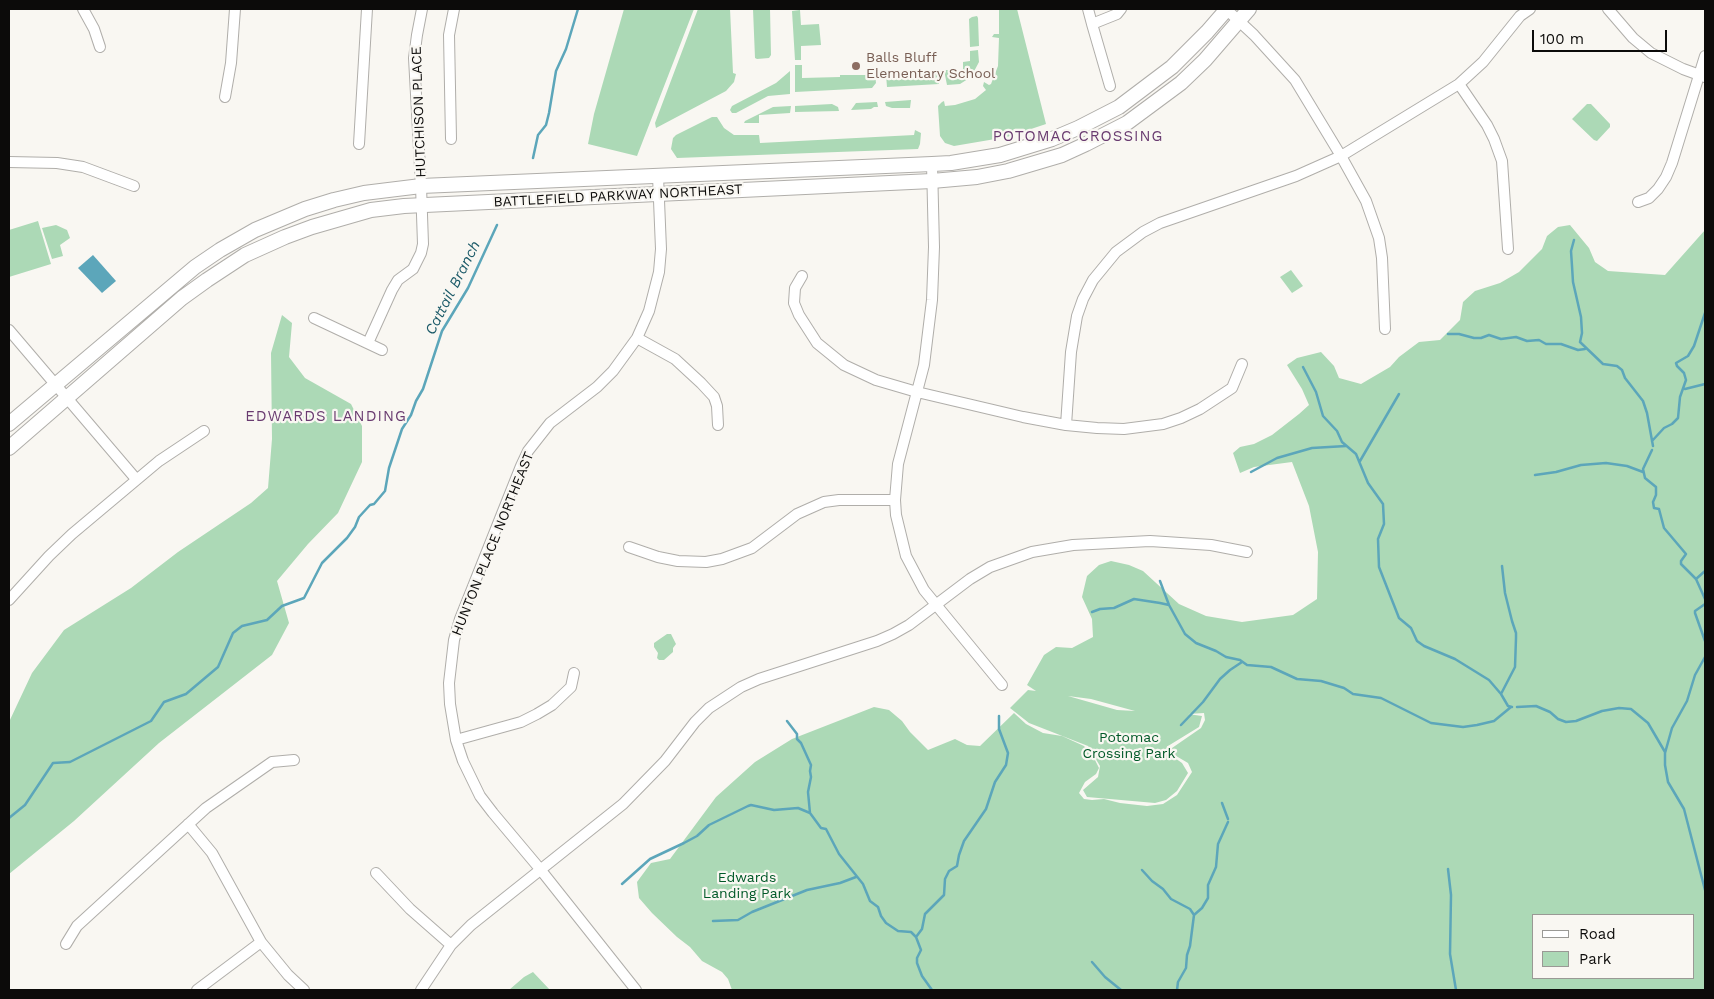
<!DOCTYPE html>
<html>
<head>
<meta charset="utf-8">
<style>
  body { margin:0 }
  #map { position:relative; width:1714px; height:999px; overflow:hidden; background:#f9f7f2; font-family:"Work Sans",sans-serif }
  canvas { display:block }
  .frame { position:absolute; inset:0; border:10px solid #0c0b0a; pointer-events:none }
  .legend { position:absolute; left:1532px; top:914px; width:162px; height:65px; box-sizing:border-box; background:#f9f7f2; border:1px solid #9a9995; margin:0; padding:6px 9px; list-style:none; font-size:15px; color:#0c0b0a }
  .legend li { display:flex; align-items:center; gap:10px; height:25px }
  .legend b { width:25px; border:1px solid #9a9995 }
  .scale { position:absolute; left:1532px; top:30px; width:135px; height:22px; box-sizing:border-box; border:2px solid #0c0b0a; border-top:0; padding-left:6px; font-size:15px; line-height:18px; white-space:nowrap; color:#0c0b0a; -webkit-text-stroke:4px #f9f7f2; paint-order:stroke }
</style>
</head>
<body>
<div id="map">
<canvas width="1714" height="999"></canvas>
<div class="frame"></div>
<ul class="legend">
<li><b style="height:6px;background:#fff"></b>Road</li>
<li><b style="height:14px;background:#acd9b6"></b>Park</li>
</ul>
<div class="scale">100 m</div>
</div>
<script>
const g = document.querySelector('canvas').getContext('2d');
g.lineJoin = 'round';
function fillPath(path, color) {
  g.fillStyle = color;
  g.fill(path, 'evenodd');
}
function shape(rows) {
  const path = new Path2D();
  for (const r of rows) {
    path.moveTo(r[0], r[1]);
    for (let i = 2; i < r.length; i += 2) path.lineTo(r[i], r[i + 1]);
  }
  return path;
}
function trace(path, color, width, dash) {
  g.strokeStyle = color;
  g.lineWidth = width;
  g.lineCap = dash ? 'butt' : 'round';
  g.setLineDash(dash || []);
  g.stroke(path);
}
function write(font, color, halo, rows, align = 'center') {
  g.font = font + ' "Work Sans",sans-serif';
  g.lineWidth = 4.5;
  g.setLineDash([]);
  g.textBaseline = 'middle';
  g.strokeStyle = halo;
  g.fillStyle = color;
  for (const [text, x, y, turn = 0] of rows) {
    g.save();
    g.translate(x, y);
    g.rotate((+turn || 0) * Math.PI / 180);
    g.textAlign = isNaN(turn) ? turn : align;
    if (halo) g.strokeText(text, 0, 0);
    g.fillText(text, 0, 0);
    g.restore();
  }
}
fillPath(shape([
  [624,9,694,9,637,156,588,144,594,114],
  [698,9,730,9,733,73,736,74,734,82,726,91,656,128,655,123],
  [753,9,770,9,771,55,769,58,757,59,755,58],
  [999,9,1017,9,1046,124,1007,137,954,146,945,143,940,136,938,106,942,102,944,101,945,106,955,105,975,99,986,90,983,86,984,82,989,85,991,84,998,66,999,38,992,37,994,34,999,34],
  [800,10,801,25,819,24,821,45,801,46,801,60,795,60,792,11],
  [977,16,978,18,979,46,970,47,969,19,972,17],
  [978,50,979,62,971,77,960,84,947,85,944,70,963,70,963,62,970,61,970,51],
  [795,65,802,65,802,78,840,77,840,75,875,75,876,83,872,88,795,92],
  [790,71,790,94,768,96,736,113,732,113,730,110,732,106,776,83],
  [914,72,914,74,938,72,939,84,887,87,886,75],
  [911,100,910,108,892,108,886,106,885,102],
  [877,102,878,107,874,107,871,109,851,110,856,103],
  [832,104,838,107,839,111,795,112,795,106],
  [1587,104,1591,104,1610,124,1610,127,1597,141,1594,140,1572,119],
  [791,106,790,113,759,115,759,123,744,123,745,121,773,107],
  [712,117,717,117,724,128,734,135,759,135,760,143,914,135,915,130,921,133,920,144,918,149,677,158,671,149,673,138,676,135],
  [38,221,51,264,9,277,9,230],
  [56,225,67,230,70,238,60,245,63,256,52,259,42,228],
  [1570,225,1589,248,1595,262,1608,271,1665,275,1705,230,1705,990,732,990,728,979,722,972,702,961,690,947,677,937,652,913,639,898,637,882,651,863,670,859,716,797,755,762,792,739,874,707,889,710,902,721,910,732,928,750,955,739,967,745,980,746,1014,713,1026,724,1043,733,1062,736,1084,746,1094,758,1099,768,1096,774,1085,782,1079,793,1084,799,1092,800,1104,799,1120,803,1147,806,1163,804,1177,795,1192,772,1188,763,1171,753,1172,748,1201,728,1205,720,1204,713,1188,714,1202,716,1199,727,1168,746,1165,751,1182,763,1188,773,1177,791,1166,800,1155,803,1087,797,1083,790,1098,777,1100,766,1088,746,1029,723,1010,708,1028,690,1036,691,1027,685,1044,655,1056,647,1072,648,1093,637,1092,619,1082,597,1087,576,1099,565,1111,561,1129,565,1143,571,1179,604,1206,616,1242,622,1293,615,1317,599,1318,552,1309,506,1292,462,1254,467,1240,473,1233,453,1240,447,1254,444,1272,435,1299,414,1309,405,1302,389,1287,365,1297,358,1321,352,1334,366,1339,378,1361,384,1390,367,1399,357,1419,342,1440,340,1460,320,1463,302,1475,291,1500,283,1519,272,1542,249,1547,236,1558,227],
  [1068,696,1091,699,1135,711,1117,710],
  [1533,915,1693,915,1693,978,1533,978],
  [1291,270,1303,286,1292,293,1280,277],
  [282,315,292,323,289,357,305,378,351,404,362,426,362,462,338,513,308,544,277,581,289,623,272,655,159,743,74,821,9,874,9,722,32,673,64,630,131,588,178,552,251,503,268,488,272,439,271,353],
  [667,634,671,634,676,644,673,648,673,652,664,660,659,660,657,658,658,653,654,647,654,643],
  [533,972,550,990,509,990,524,977]
]), '#acd9b6');
fillPath(shape([
  [93,255,116,281,102,293,78,268]
]), '#5ca6ba');
trace(shape([
  [533,158,538,135,546,125,549,113,556,71,566,49,578,9],
  [1574,240,1571,251,1572,266,1573,282,1581,317,1582,333,1580,342,1603,364,1617,366,1622,370,1625,378,1643,401,1647,413,1653,446],
  [1448,334,1459,334,1474,338,1481,338,1489,335,1501,339,1516,337,1527,341,1539,340,1546,344,1561,344,1578,350,1585,349],
  [1303,367,1316,392,1323,416,1337,431,1342,442,1356,454,1368,483,1383,504,1384,524,1378,539,1379,567,1399,618,1411,628,1417,641,1424,646,1455,659,1489,680,1501,694,1508,706,1512,707],
  [1685,389,1705,384],
  [1652,441,1664,428,1672,424,1678,418,1680,397,1686,380,1684,373,1677,366,1676,363,1688,356,1694,346,1705,313],
  [1652,450,1643,469,1645,478,1656,487,1656,495,1653,502,1654,508,1659,509,1664,528,1686,554,1681,561,1681,564,1696,579,1705,599],
  [1360,461,1399,394],
  [1251,472,1277,458,1312,448,1346,446],
  [1535,475,1556,472,1581,465,1606,463,1627,466,1643,472],
  [1696,579,1705,571],
  [1160,581,1169,605,1185,634,1196,643,1216,651,1226,657,1240,660,1247,665,1271,667,1297,679,1321,681,1344,688,1353,694,1381,698,1431,723,1463,727,1477,725,1494,721,1511,707],
  [1705,604,1695,611,1695,613,1705,641],
  [1092,612,1100,609,1114,608,1134,599,1160,603,1169,605],
  [1705,657,1695,675,1687,701,1672,728,1665,753,1665,765,1668,782,1684,809,1705,890],
  [1501,694,1515,667,1516,638,1516,633,1512,621,1505,593,1502,566],
  [1517,707,1536,706,1550,712,1558,719,1566,722,1576,721,1602,711,1619,708,1631,709,1648,723,1665,752],
  [787,721,797,734,797,739,801,743,811,765,810,771,811,777,808,792,810,813,821,828,826,829,839,854,863,884,870,901,878,907,881,916,886,923,898,931,911,932,916,937,921,950,917,958,917,963,922,976,932,990],
  [1181,725,1203,702,1220,679,1230,670,1242,662],
  [1222,803,1228,819],
  [9,818,25,805,53,763,70,762,151,721,164,702,186,694,218,667,233,633,242,626,267,620,282,606,304,598,322,563,347,538,355,527,359,517,370,505,374,504,385,491,389,468,402,429,411,415,416,401,423,389,442,331,468,288,497,225],
  [1448,869,1451,895,1450,954,1456,990],
  [1142,870,1152,881,1163,889,1171,899,1190,909,1194,915],
  [622,884,650,859,684,843,697,836,709,825,748,806,751,805,774,810,798,808,810,813],
  [713,921,738,920,752,912,807,890,840,883,856,877],
  [916,937,922,929,925,914,944,895,945,879,949,871,957,866,959,855,964,841,986,809,995,782,1006,765,1008,753,999,729,999,716],
  [1092,962,1105,977,1121,990],
  [1177,990,1178,982,1186,968,1187,955,1190,946,1194,915,1202,908,1208,898,1208,885,1216,867,1218,844,1228,822]
]), '#5ca6ba', 2.5);
const street = shape([
  [83,9,94,29,100,47],
  [1088,9,1092,24],
  [1226,9,1254,35,1295,80,1341,156,1366,201,1379,238,1382,258,1385,329],
  [1608,9,1633,38,1651,53,1683,69,1705,77],
  [1459,84,1487,125,1494,139,1502,161,1508,249],
  [1110,86,1092,24,1117,14,1121,9],
  [225,97,231,63,235,9],
  [451,139,449,35,454,9],
  [359,144,367,9],
  [9,162,57,163,83,167,134,186],
  [932,164,934,247,932,300,924,365,898,464,895,500,896,515,906,556,924,590,1002,685],
  [1638,202,1649,198,1658,189,1666,177,1672,163,1705,56],
  [802,276,795,288,794,303,799,315,817,343,844,365,876,380,917,392,1023,417,1066,425,1097,428,1124,429,1163,424,1181,418,1200,409,1232,388,1242,364],
  [314,318,382,350],
  [9,330,136,479],
  [637,338,675,359,701,383,714,397,717,406,718,425],
  [368,343,392,290,398,280,413,269,421,253,423,244,421,186,414,58,417,35,422,9],
  [1066,425,1071,352,1077,316,1083,299,1093,280,1116,252,1143,232,1160,223,1296,176,1341,156,1459,84,1483,62,1520,16,1530,9],
  [629,547,658,557,678,561,706,562,722,559,752,548,797,514,824,502,839,500,895,500],
  [9,600,49,556,72,534,159,461,204,431],
  [456,740,521,722,537,714,552,705,571,687,574,673],
  [188,824,212,853,261,942,288,975,304,990],
  [376,873,410,909,451,945],
  [66,944,77,926,206,808,272,762,294,760],
  [197,990,261,942],
  [421,990,451,945,471,925,623,804,665,761,695,722,709,708,741,687,759,679,877,641,893,634,909,625,970,579,990,567,1032,552,1073,545,1150,541,1211,545,1247,552],
  [636,990,540,869,493,813,480,796,463,761,456,740,450,704,449,683,454,640,460,619,521,466,528,451,550,423,597,387,613,371,637,338,649,311,659,272,661,249,658,176]
]);
const secondary = shape([
  [9,424,195,267,220,250,255,230,305,209,334,200,364,193,421,186,932,164,951,163,1000,155,1052,139,1078,128,1119,107,1172,67,1207,32,1227,9],
  [9,448,182,298,207,280,245,255,285,237,312,227,371,210,404,206,932,181,977,177,1008,171,1062,155,1086,144,1127,123,1181,83,1205,60,1249,9]
]);
trace(street, '#b0aeaa', 12);
trace(secondary, '#b0aeaa', 16);
trace(street, '#fff', 10);
trace(secondary, '#fff', 14);
for (const [x, y, r, color] of [
  [856,66,5,"#8d6e63"]
]) {
  const dot = new Path2D();
  dot.arc(x, y, r, 0, 2 * Math.PI);
  g.fillStyle = color;
  g.fill(dot);
  trace(dot, '#f9f7f2', 2);
}
write('14px', '#785e54', '#f9f7f2', [
  ["Balls Bluff",866,58],
  ["Elementary School",866,74]
], 'left');
write('14px', '#0c0b0a', '#f9f7f2', [
  ["HUTCHISON PLACE",419,112,-92],
  ["BATTLEFIELD PARKWAY NORTHEAST",618,196,-3],
  ["HUNTON PLACE NORTHEAST",493,544,-68]
]);
write('14px', '#005928', '#f9f7f2', [
  ["Potomac",1129,738],
  ["Crossing Park",1129,754],
  ["Edwards",747,878],
  ["Landing Park",747,894]
]);
g.letterSpacing = '1px';
write('15px', '#693b70', '#f9f7f2', [
  ["POTOMAC CROSSING",1078,137],
  ["EDWARDS LANDING",326,417]
]);
g.letterSpacing = '0px';
write('italic 15px', '#1d5b69', '#f9f7f2', [
  ["Cattail Branch",453,288,-63]
]);
</script>
</body>
</html>
